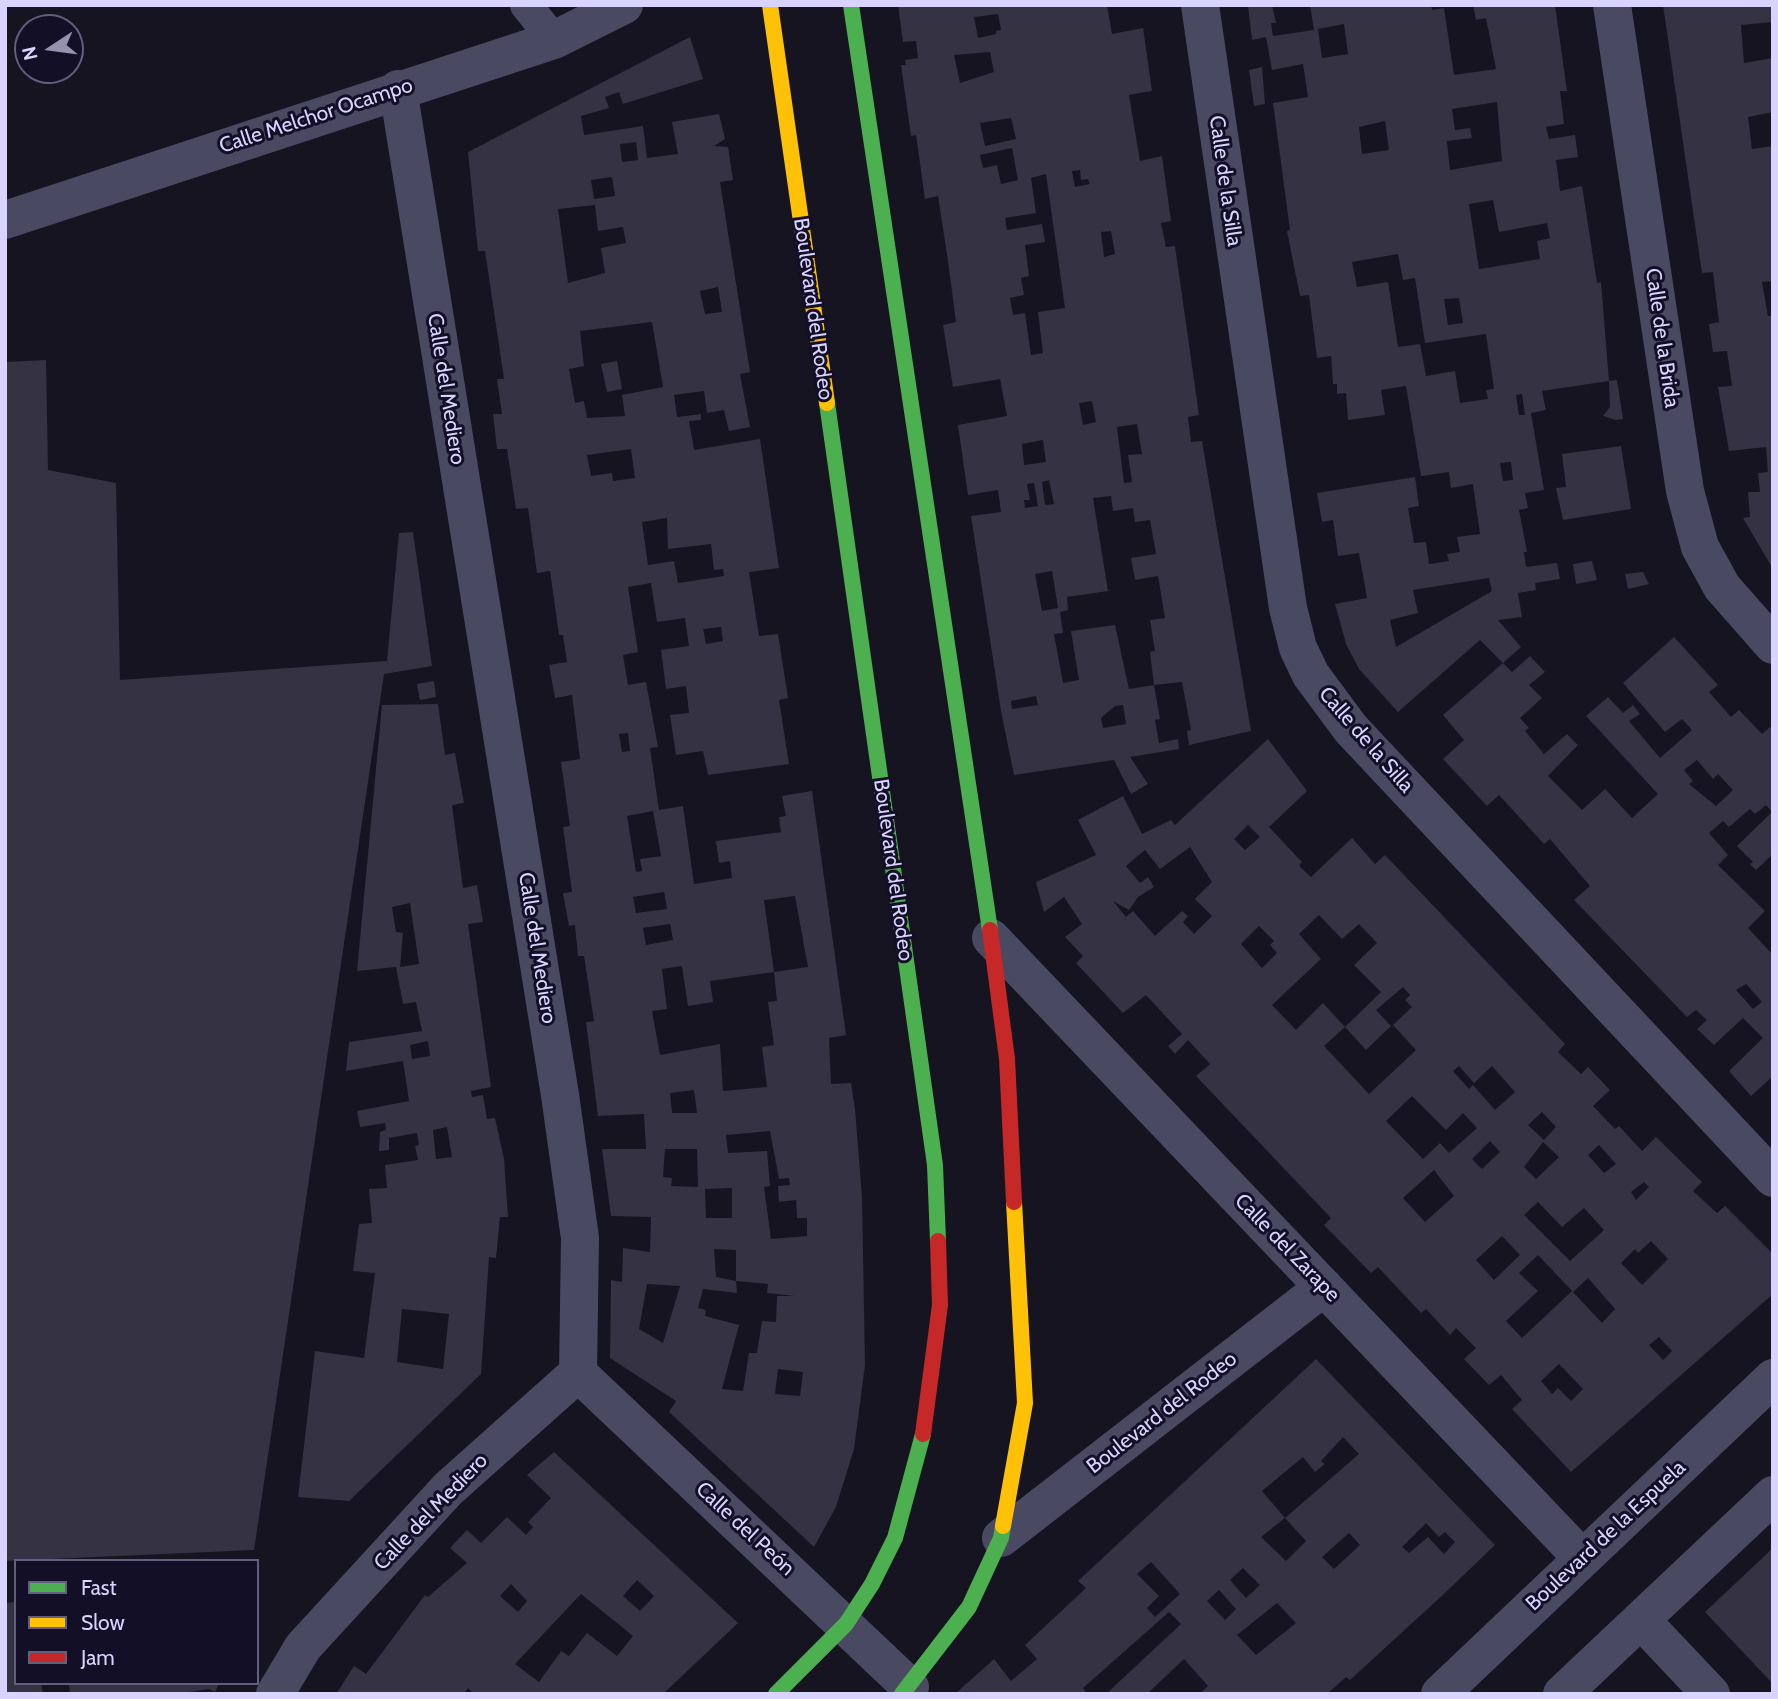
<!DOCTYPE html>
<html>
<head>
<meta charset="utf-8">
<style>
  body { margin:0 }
  #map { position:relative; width:1778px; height:1699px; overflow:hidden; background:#161421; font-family:Cabin,sans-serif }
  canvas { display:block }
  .frame { position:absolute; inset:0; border:7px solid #d9d4ff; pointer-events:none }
  .legend { position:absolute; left:14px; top:1559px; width:245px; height:126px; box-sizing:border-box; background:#130f26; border:2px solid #625e7d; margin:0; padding:9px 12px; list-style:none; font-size:21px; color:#d9d4ff }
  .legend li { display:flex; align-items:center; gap:14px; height:35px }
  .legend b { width:35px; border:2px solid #625e7d }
  .north { position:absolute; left:14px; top:14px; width:70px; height:70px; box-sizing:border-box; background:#130f26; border:2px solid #625e7d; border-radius:50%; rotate:257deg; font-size:19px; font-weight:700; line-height:28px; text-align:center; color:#d9d4ff }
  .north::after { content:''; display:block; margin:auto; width:24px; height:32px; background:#9591b1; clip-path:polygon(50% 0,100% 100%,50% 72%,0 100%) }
</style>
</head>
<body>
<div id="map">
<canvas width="1778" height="1699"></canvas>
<div class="frame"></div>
<ul class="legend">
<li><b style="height:9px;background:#4caf50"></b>Fast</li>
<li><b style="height:9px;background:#ffc107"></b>Slow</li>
<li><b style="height:9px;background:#c62828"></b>Jam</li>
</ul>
<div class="north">N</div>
</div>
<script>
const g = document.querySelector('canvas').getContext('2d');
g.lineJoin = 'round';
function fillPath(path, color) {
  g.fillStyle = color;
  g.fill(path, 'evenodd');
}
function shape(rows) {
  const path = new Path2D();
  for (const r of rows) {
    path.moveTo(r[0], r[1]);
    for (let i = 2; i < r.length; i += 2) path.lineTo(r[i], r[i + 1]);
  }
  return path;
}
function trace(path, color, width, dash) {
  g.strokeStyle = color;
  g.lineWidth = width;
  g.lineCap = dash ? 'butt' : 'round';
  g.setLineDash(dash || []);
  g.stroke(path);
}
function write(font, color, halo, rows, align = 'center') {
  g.font = font + ' Cabin,sans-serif';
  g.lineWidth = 6;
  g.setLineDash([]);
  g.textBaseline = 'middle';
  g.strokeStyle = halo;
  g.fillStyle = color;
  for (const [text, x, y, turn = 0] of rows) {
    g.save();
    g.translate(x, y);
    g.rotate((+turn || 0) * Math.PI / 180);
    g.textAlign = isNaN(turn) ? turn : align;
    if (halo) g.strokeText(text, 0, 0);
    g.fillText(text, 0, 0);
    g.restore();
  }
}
fillPath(shape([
  [898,5,1107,5,1112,34,1143,28,1152,91,1129,95,1140,161,1162,156,1171,221,1161,223,1166,247,1175,246,1199,415,1188,417,1191,442,1202,441,1251,731,1189,745,1187,731,1191,730,1182,682,1154,685,1150,652,1155,651,1150,620,1165,618,1158,576,1135,580,1131,558,1156,554,1150,520,1135,522,1133,508,1113,511,1111,496,1093,498,1108,591,1067,597,1068,610,1060,612,1063,633,1054,634,1063,683,1079,680,1071,631,1115,625,1129,689,1154,685,1160,719,1155,720,1159,743,1178,739,1179,749,1130,757,1148,784,1131,794,1114,760,1014,775,1001,711,971,516,1001,512,998,490,968,495,958,425,1007,416,1000,379,953,387,943,325,956,322,948,261,938,196,925,199,916,135,911,136,901,65,906,65,905,60,918,58,916,41,903,42],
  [998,14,1001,30,996,31,996,34,978,38,974,17],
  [990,52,994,72,960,83,954,55],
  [1011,118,1016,139,985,146,980,123],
  [1012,148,1018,180,1001,184,997,165,983,168,980,155],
  [1080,170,1081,180,1088,179,1090,184,1075,187,1072,171],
  [1046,174,1065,308,1038,312,1043,353,1031,355,1025,313,1013,315,1010,298,1024,295,1021,278,1029,276,1025,245,1045,242,1042,224,1007,230,1005,218,1036,213,1031,178],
  [1111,231,1115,254,1104,257,1101,232],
  [1092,401,1096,422,1083,425,1079,403],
  [1137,424,1142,454,1128,455,1132,482,1124,483,1117,427],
  [1043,440,1046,462,1024,465,1022,444],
  [1049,480,1054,504,1045,505,1042,482],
  [1034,483,1038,506,1025,508,1024,500,1030,500,1027,484],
  [1052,571,1058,608,1042,611,1035,574],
  [1036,696,1038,705,1012,709,1011,701],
  [1123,705,1126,724,1103,728,1101,718,1115,706],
  [1272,5,1276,23,1271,23,1273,36,1314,30,1310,5,1431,5,1432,10,1444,8,1454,75,1496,69,1486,18,1476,20,1473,5,1555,5,1567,91,1560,91,1564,124,1546,127,1549,139,1575,135,1578,157,1556,160,1560,191,1582,186,1597,283,1601,282,1609,381,1542,391,1546,410,1531,413,1544,490,1525,493,1528,508,1519,510,1527,552,1524,552,1526,567,1557,563,1560,579,1535,583,1536,590,1518,593,1522,617,1498,620,1521,647,1503,663,1480,640,1398,712,1359,669,1346,644,1335,604,1367,598,1359,553,1338,556,1333,520,1322,522,1317,493,1415,477,1419,506,1408,508,1414,543,1426,542,1429,564,1449,561,1447,554,1460,552,1457,537,1480,534,1473,484,1451,488,1449,472,1421,476,1406,386,1381,390,1385,415,1348,420,1346,393,1337,394,1337,384,1333,384,1331,356,1317,358,1309,295,1300,296,1287,231,1290,230,1273,103,1308,97,1303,64,1272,70,1266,37,1252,40,1248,6],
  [1344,24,1348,54,1322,58,1318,29],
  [1497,102,1502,161,1450,170,1447,141,1472,138,1470,128,1455,130,1452,109],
  [1385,121,1389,150,1362,154,1359,127],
  [1493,200,1499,232,1547,223,1550,238,1537,241,1540,259,1479,269,1469,204],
  [1398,254,1403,280,1415,278,1425,343,1486,334,1494,389,1486,390,1488,399,1460,403,1455,371,1426,376,1420,344,1398,347,1388,282,1357,287,1352,262],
  [1459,298,1463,323,1448,325,1444,299],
  [1522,394,1525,415,1519,415,1516,395],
  [1511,462,1513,480,1503,481,1500,463],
  [1489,578,1492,591,1396,647,1390,620,1418,613,1413,590],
  [1663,5,1773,5,1773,22,1741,25,1744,63,1773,58,1773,112,1748,117,1752,149,1773,146,1773,281,1762,282,1768,316,1773,316,1773,569,1743,518,1750,517,1748,492,1760,492,1758,473,1768,472,1766,447,1729,451,1718,387,1732,386,1727,351,1713,352,1709,324,1719,322,1713,272,1702,273],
  [690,37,703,79,623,104,619,92,605,97,609,108,581,116,584,135,643,126,647,158,678,154,672,122,719,114,725,139,714,146,728,147,733,180,720,182,750,372,740,374,750,427,729,431,724,410,707,413,704,391,674,395,677,417,701,414,701,420,689,421,694,450,760,439,779,568,749,572,759,636,778,634,788,698,779,700,789,764,708,775,703,751,676,755,670,715,689,713,686,686,666,689,661,650,689,646,685,618,657,622,651,583,628,587,638,652,623,655,628,685,646,682,658,747,650,748,659,810,683,806,694,884,732,878,730,861,719,863,716,841,781,832,779,817,786,816,782,796,812,791,846,1035,829,1038,831,1084,851,1083,855,1109,862,1197,865,1365,854,1449,836,1507,814,1547,669,1412,676,1401,610,1358,611,1280,622,1282,623,1248,650,1252,651,1217,611,1216,602,1149,646,1149,644,1114,598,1116,586,1022,594,1021,584,956,578,956,575,925,569,926,563,893,572,892,563,827,570,826,561,762,580,759,572,695,555,698,549,665,567,662,563,635,559,635,550,571,537,573,528,508,516,509,507,449,497,449,493,414,502,414,497,379,504,379,485,251,478,251,468,152],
  [636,142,638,160,622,162,620,144],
  [612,177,615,196,594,199,591,180],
  [595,205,598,231,623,227,626,243,601,248,605,273,568,283,558,209],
  [718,287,722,312,705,314,700,291],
  [652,322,663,387,622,395,625,416,587,418,584,401,575,403,569,369,584,366,580,331],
  [631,449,635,478,613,481,612,473,591,476,587,455],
  [667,518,668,549,711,544,714,570,723,569,724,576,678,583,674,561,648,565,642,522],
  [721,627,723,641,706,644,703,629],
  [628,733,630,751,622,752,619,734],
  [653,811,661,856,640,859,642,871,636,872,627,816],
  [664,892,667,909,636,913,633,897],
  [795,896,808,967,774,972,777,1001,768,1002,774,1045,762,1047,767,1087,723,1091,720,1044,660,1055,652,1011,667,1009,662,969,682,966,688,1006,713,1002,710,981,774,972,764,900],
  [670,924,673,940,646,945,643,928],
  [694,1090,697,1113,672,1113,670,1093],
  [770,1131,779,1179,789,1178,790,1185,778,1186,779,1202,796,1200,797,1218,807,1218,807,1236,771,1239,764,1187,770,1186,767,1151,728,1153,726,1135],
  [665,1149,697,1149,698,1187,671,1186,672,1178,663,1177],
  [732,1188,732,1218,706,1218,705,1189],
  [714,1249,736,1250,736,1281,768,1284,767,1293,795,1296,777,1296,776,1322,762,1321,757,1353,749,1353,743,1391,722,1389,739,1325,705,1316,706,1310,698,1308,703,1289,737,1293,736,1281,716,1277],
  [647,1284,680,1286,663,1343,639,1329],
  [778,1369,803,1372,800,1396,775,1394],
  [1262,67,1265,104,1254,106,1249,70],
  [46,360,48,470,116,483,120,680,387,661,399,533,413,532,432,666,384,674,254,1550,5,1561,5,362],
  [617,361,622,389,607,392,601,364],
  [1617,380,1623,419,1616,420,1603,416,1610,407,1609,381],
  [1621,446,1631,509,1563,520,1556,488,1566,487,1562,454],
  [1592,561,1597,580,1576,584,1573,564],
  [1643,572,1649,584,1628,589,1625,574],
  [1674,637,1718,685,1709,692,1731,717,1739,710,1762,734,1770,727,1773,730,1773,854,1756,870,1750,864,1753,862,1737,846,1772,812,1766,805,1755,814,1750,809,1729,827,1723,821,1709,833,1728,855,1718,865,1765,911,1748,928,1773,955,1773,1076,1751,1096,1729,1071,1763,1038,1743,1018,1714,1045,1697,1029,1707,1020,1696,1010,1687,1017,1574,900,1590,886,1550,839,1544,844,1499,795,1487,806,1443,759,1464,740,1443,715,1503,663,1512,672,1530,656,1545,672,1529,685,1542,698,1520,718,1529,728,1525,731,1544,754,1567,734,1578,745,1548,776,1582,810,1605,789,1632,818,1658,794,1586,716,1608,697,1623,713,1633,705,1640,714,1629,721,1660,758,1692,730,1682,719,1665,732,1623,683],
  [1697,760,1713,779,1718,774,1733,790,1716,806,1689,784,1693,781,1684,770],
  [1746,984,1762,1002,1753,1009,1736,990],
  [434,681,436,697,420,700,417,684],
  [438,704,445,755,455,753,464,803,452,805,463,888,477,885,483,922,468,924,491,1087,471,1091,472,1097,483,1095,487,1119,495,1118,504,1159,508,1217,500,1217,496,1258,489,1257,481,1374,349,1501,298,1497,315,1351,364,1358,375,1273,353,1271,359,1224,372,1223,369,1189,387,1188,385,1165,418,1160,415,1146,419,1145,417,1133,389,1138,389,1150,379,1151,380,1132,386,1130,385,1123,360,1127,357,1111,409,1101,403,1061,346,1071,349,1042,422,1031,416,1002,403,1004,396,967,357,971,382,705],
  [410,903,419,964,400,967,403,933,396,932,392,907],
  [428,1041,430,1056,412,1059,410,1045],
  [447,1127,452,1157,436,1159,433,1130],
  [402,1309,449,1314,443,1369,397,1362],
  [1268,739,1307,791,1269,827,1302,862,1299,866,1311,877,1352,838,1375,864,1385,855,1565,1044,1558,1052,1581,1074,1588,1067,1610,1090,1593,1106,1615,1129,1619,1126,1642,1151,1656,1137,1702,1182,1693,1191,1717,1213,1725,1206,1773,1254,1773,1294,1571,1472,1512,1409,1522,1400,1501,1375,1489,1385,1464,1359,1476,1348,1456,1328,1450,1335,1426,1309,1421,1313,1378,1267,1371,1273,1324,1225,1331,1218,1196,1076,1210,1064,1188,1040,1175,1054,1168,1046,1182,1034,1146,995,1123,1013,1076,963,1083,956,1065,937,1082,924,1064,897,1044,912,1036,882,1096,855,1078,820,1123,796,1142,834,1171,820,1175,825],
  [1248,825,1260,837,1245,850,1234,839],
  [1190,847,1212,882,1195,899,1212,916,1194,934,1183,922,1188,916,1182,911,1155,936,1133,911,1126,917,1113,901,1129,910,1138,897,1154,887,1148,877,1140,883,1126,866,1145,850,1160,869],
  [1319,915,1342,939,1359,924,1377,943,1354,965,1381,992,1345,1027,1323,1003,1296,1030,1272,1005,1321,959,1299,934],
  [1259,926,1274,941,1270,945,1277,953,1262,968,1241,944],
  [1403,987,1410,995,1405,1000,1412,1007,1393,1025,1416,1050,1369,1094,1324,1046,1345,1027,1366,1050,1391,1026,1376,1010],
  [1459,1066,1474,1083,1492,1066,1515,1092,1495,1110,1473,1085,1469,1089,1453,1071],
  [1412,1096,1446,1130,1463,1113,1477,1128,1449,1153,1440,1143,1423,1159,1386,1121],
  [1542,1112,1556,1127,1544,1140,1528,1125],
  [1490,1141,1500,1152,1482,1169,1472,1159],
  [1543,1142,1559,1157,1536,1179,1524,1167],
  [1599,1145,1616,1164,1604,1173,1588,1155],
  [1434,1170,1454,1196,1425,1222,1403,1198],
  [1644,1182,1649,1187,1636,1200,1631,1192],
  [1538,1202,1562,1227,1584,1208,1604,1230,1570,1261,1524,1215],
  [1502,1236,1520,1255,1494,1280,1476,1260],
  [1651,1241,1668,1259,1642,1285,1621,1263,1635,1249,1638,1253],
  [1538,1255,1572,1291,1522,1338,1506,1321,1538,1291,1519,1273],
  [1588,1278,1615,1309,1602,1323,1573,1292],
  [1659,1337,1672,1351,1663,1360,1649,1345],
  [1559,1364,1583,1389,1571,1401,1558,1388,1552,1394,1541,1381],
  [1316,1359,1495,1545,1446,1592,1350,1680,1346,1677,1327,1694,1200,1694,1208,1686,1184,1659,1147,1694,1106,1694,1181,1624,1169,1612,1083,1688,1087,1694,955,1694,994,1659,1011,1681,1037,1659,1025,1645,1086,1588,1078,1581],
  [1343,1437,1359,1454,1285,1518,1262,1491,1303,1457,1315,1472,1325,1464,1321,1461],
  [1285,1518,1306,1541,1286,1561,1261,1537],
  [1426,1523,1439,1537,1445,1532,1455,1542,1444,1554,1428,1537,1409,1553,1402,1547],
  [1349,1533,1360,1545,1334,1569,1322,1557],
  [1151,1562,1180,1594,1155,1617,1147,1608,1159,1596,1137,1574],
  [1243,1568,1260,1585,1246,1598,1230,1580],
  [1219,1590,1236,1609,1225,1620,1207,1601],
  [1277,1603,1296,1623,1256,1655,1237,1635],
  [554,1452,738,1623,663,1694,474,1694,468,1688,464,1694,336,1694,354,1666,366,1674,425,1595,428,1597,467,1563,450,1548,467,1530,481,1543,507,1517,526,1535,533,1527,528,1522,551,1498,527,1475],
  [637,1580,654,1596,640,1611,623,1596],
  [511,1584,527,1601,518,1612,500,1596],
  [581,1594,633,1636,617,1656,587,1633,569,1656,561,1651,539,1682,515,1664],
  [1773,1548,1773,1684,1705,1612],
  [16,1602,16,1683,41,1683,43,1694,5,1694,5,1603],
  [69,1683,217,1683,218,1686,215,1692,209,1689,177,1694,70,1694]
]), '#343243');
trace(shape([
  [526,5,554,40]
]), '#4a4962', 32);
trace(shape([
  [1200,5,1288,608,1298,648,1311,675,1351,729,1773,1178],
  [1612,5,1685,491,1700,547,1722,587,1773,645],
  [5,220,554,40,624,5],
  [991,938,1582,1558],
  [578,1373,910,1687],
  [1001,1538,1324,1287],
  [1641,1620,1711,1694],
  [275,1694,303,1647,448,1489,578,1373,580,1238,560,1095,398,89],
  [1440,1694,1773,1378],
  [1562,1694,1773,1495]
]), '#4a4962', 38);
trace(shape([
  [851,5,990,930],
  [827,403,935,1165,938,1241],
  [776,1694,846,1624,872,1584,895,1538,923,1434],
  [902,1694,969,1607,1001,1538,1003,1526]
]), '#4caf50', 16);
trace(shape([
  [770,5,827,403],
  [1003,1526,1025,1403,1014,1202]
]), '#ffc107', 16);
trace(shape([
  [990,930,1007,1059,1014,1202],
  [923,1434,940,1305,938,1241]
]), '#c62828', 16);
write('21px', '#d9d4ff', '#130f26', [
  ["Calle Melchor Ocampo",316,116,-18],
  ["Calle de la Silla",1225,181,82],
  ["Boulevard del Rodeo",813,309,82],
  ["Calle de la Brida",1662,338,82],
  ["Calle del Mediero",446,389,81],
  ["Calle de la Silla",1366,740,49],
  ["Boulevard del Rodeo",893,870,82],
  ["Calle del Mediero",537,948,81],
  ["Calle del Zarape",1287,1248,46],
  ["Boulevard del Rodeo",1162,1413,-38],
  ["Calle del Mediero",431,1512,-46],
  ["Calle del Peón",745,1529,43],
  ["Boulevard de la Espuela",1606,1536,-43]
]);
</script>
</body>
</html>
